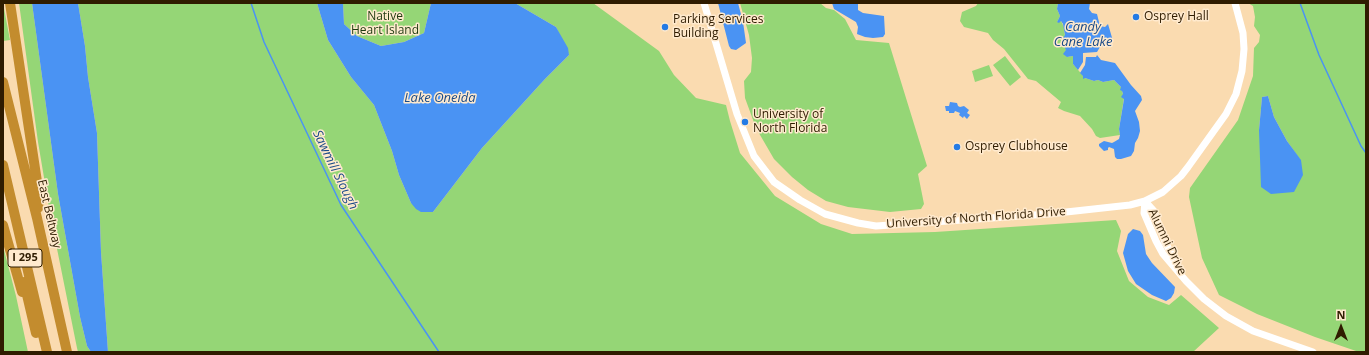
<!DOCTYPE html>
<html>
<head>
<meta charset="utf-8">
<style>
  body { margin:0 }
  #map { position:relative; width:1369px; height:355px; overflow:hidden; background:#fadbb0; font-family:"Open Sans",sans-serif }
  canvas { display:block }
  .frame { position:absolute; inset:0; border:4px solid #2f1c00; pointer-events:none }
  .north { position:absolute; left:1321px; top:307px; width:40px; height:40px; -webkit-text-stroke:3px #ffeace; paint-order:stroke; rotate:0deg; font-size:11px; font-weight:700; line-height:16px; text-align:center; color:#2f1c00 }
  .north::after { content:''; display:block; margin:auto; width:14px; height:18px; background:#2f1c00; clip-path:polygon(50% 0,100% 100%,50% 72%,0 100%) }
</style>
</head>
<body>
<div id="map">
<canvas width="1369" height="355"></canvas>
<div class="frame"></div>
<div class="north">N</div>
</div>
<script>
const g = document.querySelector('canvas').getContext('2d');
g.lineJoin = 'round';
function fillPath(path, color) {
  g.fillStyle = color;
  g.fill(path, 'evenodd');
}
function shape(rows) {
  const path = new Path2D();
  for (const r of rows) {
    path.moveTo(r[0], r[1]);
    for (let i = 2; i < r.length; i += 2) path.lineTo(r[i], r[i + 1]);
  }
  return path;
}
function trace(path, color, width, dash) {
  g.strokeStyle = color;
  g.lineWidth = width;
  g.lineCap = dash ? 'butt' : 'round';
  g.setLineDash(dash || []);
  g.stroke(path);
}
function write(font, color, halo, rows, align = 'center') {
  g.font = font + ' "Open Sans",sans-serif';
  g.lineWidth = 3;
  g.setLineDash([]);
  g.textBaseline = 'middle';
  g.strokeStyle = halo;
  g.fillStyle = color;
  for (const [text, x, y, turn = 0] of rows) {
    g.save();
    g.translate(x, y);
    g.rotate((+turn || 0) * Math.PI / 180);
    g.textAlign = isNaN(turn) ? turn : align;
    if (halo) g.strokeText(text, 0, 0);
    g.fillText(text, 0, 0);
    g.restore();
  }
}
fillPath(shape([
  [3,3,10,40,3,41],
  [19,3,32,3,58,194,80,317,87,346,91,352,78,352,77,348,51,219,38,142],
  [78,3,317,3,328,40,351,77,374,105,392,151,399,175,411,203,433,212,482,148,545,79,569,55,556,27,515,3,593,3,659,51,674,75,696,98,726,105,730,121,740,153,775,196,821,224,852,234,935,232,1116,220,1121,231,1117,251,1129,281,1148,297,1169,305,1181,295,1219,328,1193,352,108,352,101,252,97,133,88,77,85,46],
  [343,3,431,3,424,33,404,42,381,46,357,36,344,24],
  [740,3,820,3,826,8,834,10,845,19,856,40,889,43,927,166,918,174,924,204,921,209,890,212,848,207,826,201,808,190,792,177,774,159,756,128,745,98,744,81,751,72,752,58,749,35],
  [978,3,1058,3,1057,9,1060,16,1057,22,1061,21,1064,27,1067,57,1073,56,1073,64,1085,78,1094,81,1098,80,1103,82,1114,80,1121,87,1124,98,1119,129,1120,135,1100,138,1096,136,1092,129,1080,116,1064,111,1058,108,1061,102,1036,81,1028,79,1004,49,993,40,988,33,964,27,960,21,962,12,976,6],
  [1248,3,1366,3,1366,352,1359,352,1315,337,1257,314,1219,295,1202,258,1189,197,1190,188,1238,120,1253,76,1254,48,1259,42,1260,35,1254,26,1255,17,1253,6],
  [1268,96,1274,117,1287,141,1301,161,1259,130,1262,97],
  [1005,56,1021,77,1010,86,993,65],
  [989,65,993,76,975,82,972,71],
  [3,246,16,296,28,352,3,352]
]), '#95d676');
fillPath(shape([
  [32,3,78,3,85,46,88,77,97,133,101,252,108,352,91,352,87,346,80,317,58,194],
  [317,3,343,3,344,24,357,36,381,46,404,42,424,33,431,3,515,3,556,27,568,48,569,55,545,79,482,148,433,212,421,212,416,209,411,203,399,175,392,151,374,105,351,77,328,40],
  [718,3,738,3,743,22,746,43,736,50,731,49,729,46],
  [832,3,858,3,858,10,863,13,884,16,885,34,883,37,873,38,865,37,857,34,858,27,856,22,834,9],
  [1058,3,1090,3,1089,9,1092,13,1097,14,1100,26,1105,27,1108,24,1113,41,1110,45,1100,47,1097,52,1083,53,1083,62,1078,70,1073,64,1073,56,1067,57,1063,54,1066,50,1065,48,1066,44,1064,42,1065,38,1063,38,1065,35,1063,24,1061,21,1059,23,1057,22,1060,16,1057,9],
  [1097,55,1101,60,1115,63,1131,85,1141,96,1142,100,1135,111,1139,122,1140,131,1138,138,1135,143,1134,151,1131,156,1121,159,1117,159,1115,157,1114,149,1109,147,1108,148,1108,150,1104,151,1099,146,1099,144,1104,141,1112,143,1114,142,1119,139,1120,135,1119,129,1124,99,1121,97,1123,94,1122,91,1120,90,1121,87,1114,80,1103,82,1098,80,1094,81,1085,78,1083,79,1083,76,1080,73,1085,65,1086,57,1096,57],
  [1268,96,1274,117,1287,141,1301,160,1303,175,1294,192,1271,194,1261,187,1259,130,1262,97],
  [950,102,957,103,958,106,960,107,964,106,969,110,967,113,970,115,967,119,964,116,963,118,959,115,960,113,955,111,954,113,949,113,949,111,946,111,945,106,949,106],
  [1133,229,1140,231,1143,235,1146,254,1152,263,1175,287,1174,293,1171,298,1166,301,1152,295,1136,284,1128,271,1123,253,1128,234]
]), '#4a93f3');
trace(shape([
  [251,3,264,42,341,205,439,352],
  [1300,3,1319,55,1361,146,1366,153]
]), '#4a93f3', 1.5);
trace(shape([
  [704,3,737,114,754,156,774,182,800,200,825,214,858,223,876,226,1048,214,1130,205,1145,201,1163,192,1181,176,1188,167,1226,114,1236,94,1242,71,1244,49,1243,33,1235,3],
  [1145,201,1144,213,1156,241,1163,254,1186,281,1204,299,1226,316,1253,331,1313,352],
  [1145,201,1154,211,1165,242,1180,270]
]), '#fff', 7);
trace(shape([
  [10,3,39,195,38,208],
  [3,82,37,218,67,352],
  [3,165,47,352],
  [3,225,22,292],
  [24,282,36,333]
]), '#c38c2e', 10);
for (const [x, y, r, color] of [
  [1136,17,4,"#247be5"],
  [665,27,4,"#247be5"],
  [745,122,4,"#247be5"],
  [957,147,4,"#247be5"]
]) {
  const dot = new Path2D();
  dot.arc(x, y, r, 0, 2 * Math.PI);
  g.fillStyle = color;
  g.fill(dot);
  trace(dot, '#ffeace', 1.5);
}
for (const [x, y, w] of [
  [25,258,34]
]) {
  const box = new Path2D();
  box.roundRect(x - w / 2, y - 9, w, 18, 3);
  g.fillStyle = '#ffeace';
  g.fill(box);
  trace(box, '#2f1c00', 1);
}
write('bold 11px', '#2f1c00', null, [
  ["I 295",25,258]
]);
write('12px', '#1e3a0f', '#ffeace', [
  ["Native",385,17],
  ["Heart Island",385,31]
]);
write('12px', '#2f1c00', '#ffeace', [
  ["Osprey Hall",1144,17],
  ["Parking Services",673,20],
  ["Building",673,34],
  ["University of",753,115],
  ["North Florida",753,129],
  ["Osprey Clubhouse",965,147]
], 'left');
write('12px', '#2f1c00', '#ffeace', [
  ["East Beltway",49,214,77],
  ["University of North Florida Drive",976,218,-4],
  ["Alumni Drive",1167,242,64]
]);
write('italic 13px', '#1b4b88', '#ffeace', [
  ["Candy",1083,27],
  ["Cane Lake",1083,42],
  ["Lake Oneida",440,98],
  ["Sawmill Slough",335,170,64]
]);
</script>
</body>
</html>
